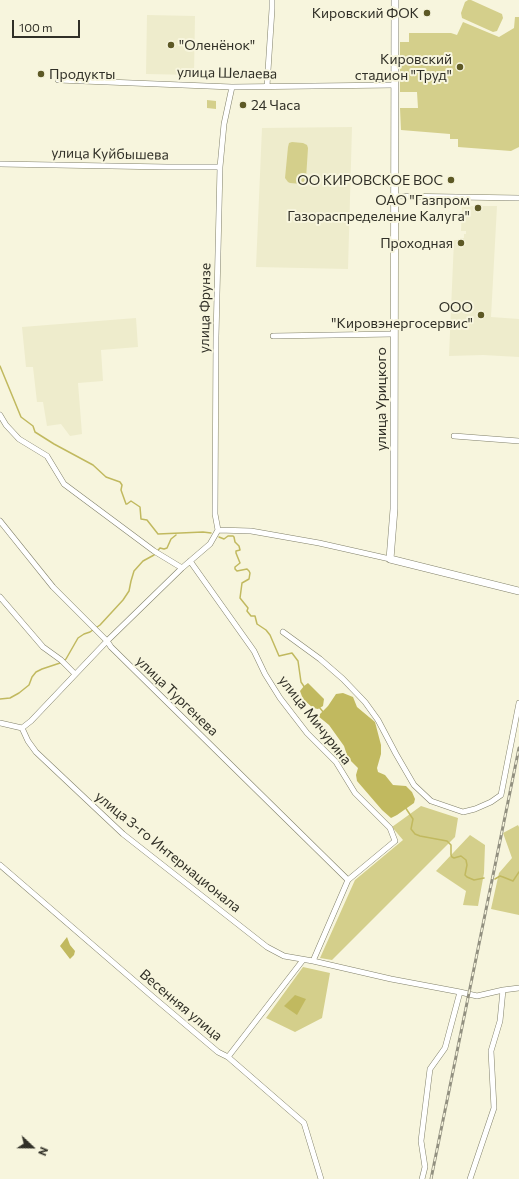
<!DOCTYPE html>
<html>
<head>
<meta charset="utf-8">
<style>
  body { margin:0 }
  #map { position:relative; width:519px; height:1179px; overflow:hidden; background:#f7f5dd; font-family:Commissioner,sans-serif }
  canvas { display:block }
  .north { position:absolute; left:12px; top:1127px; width:40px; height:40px; -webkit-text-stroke:3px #f7f5dd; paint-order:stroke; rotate:112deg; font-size:11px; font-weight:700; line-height:16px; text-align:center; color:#313027 }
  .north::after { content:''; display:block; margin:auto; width:14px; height:18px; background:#313027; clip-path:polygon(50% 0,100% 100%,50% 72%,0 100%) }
  .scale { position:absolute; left:12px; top:20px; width:68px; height:18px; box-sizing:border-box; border:2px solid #313027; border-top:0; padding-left:5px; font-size:12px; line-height:14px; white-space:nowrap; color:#313027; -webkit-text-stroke:3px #f7f5dd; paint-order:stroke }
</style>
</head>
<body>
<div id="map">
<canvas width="519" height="1179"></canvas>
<div class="north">N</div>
<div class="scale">100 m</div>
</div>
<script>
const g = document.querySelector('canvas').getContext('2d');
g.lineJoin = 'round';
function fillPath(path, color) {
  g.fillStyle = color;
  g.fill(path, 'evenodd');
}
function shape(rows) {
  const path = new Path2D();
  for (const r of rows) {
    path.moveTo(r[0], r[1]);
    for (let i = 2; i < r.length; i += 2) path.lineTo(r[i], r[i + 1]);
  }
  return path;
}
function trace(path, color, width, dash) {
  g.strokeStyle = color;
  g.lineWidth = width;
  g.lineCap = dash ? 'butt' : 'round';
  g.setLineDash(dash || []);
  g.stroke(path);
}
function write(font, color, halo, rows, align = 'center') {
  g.font = font + ' Commissioner,sans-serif';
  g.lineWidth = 4;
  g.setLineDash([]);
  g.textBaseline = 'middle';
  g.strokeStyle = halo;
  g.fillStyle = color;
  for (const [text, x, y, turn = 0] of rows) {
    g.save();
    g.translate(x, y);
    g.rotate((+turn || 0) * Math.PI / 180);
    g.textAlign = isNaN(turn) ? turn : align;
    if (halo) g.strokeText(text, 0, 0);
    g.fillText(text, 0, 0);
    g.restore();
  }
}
fillPath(shape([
  [147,15,195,16,194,75,146,74],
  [352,127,348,269,256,267,262,128],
  [462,204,466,204,466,206,497,206,491,317,519,319,519,357,483,355,449,356,454,240,460,240,460,238,464,238,464,234,466,234,466,231,461,231],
  [136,318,138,347,101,350,103,381,78,383,82,434,70,436,61,424,47,426,43,402,37,402,33,367,26,367,22,327]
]), '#eeeccc');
fillPath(shape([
  [468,0,471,0,502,14,503,18,497,31,493,32,462,18,461,13,465,2],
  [515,17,519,17,519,147,511,151,458,147,458,139,450,139,450,134,401,130,400,108,418,108,417,92,400,92,400,42,409,42,409,33,451,33,457,35,463,22,499,37,514,28],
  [207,100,216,101,216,109,207,108],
  [292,142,303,143,307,145,308,148,306,179,303,183,301,184,290,183,288,182,285,178,288,147,289,143],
  [421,806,458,818,455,837,332,960,320,958,355,880,403,840,392,827],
  [518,825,519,827,519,915,491,909,499,873,512,858,503,833],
  [470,835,485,845,484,873,478,906,463,905,466,891,436,871],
  [303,967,330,973,322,1018,295,1032,266,1018]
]), '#d4cf8b');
fillPath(shape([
  [308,683,324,699,323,706,318,709,313,708,303,699,300,691,304,686],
  [343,693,353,697,357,707,375,722,381,745,381,754,377,768,378,772,385,775,393,785,406,786,412,792,415,799,414,803,397,815,391,818,382,810,357,781,356,775,358,768,348,758,344,746,329,725,318,716,328,706,336,694],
  [67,937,70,945,75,951,74,955,70,959,60,946],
  [295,995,306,999,297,1015,284,1006]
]), '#c1b95f');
trace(shape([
  [0,366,21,417,33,426,35,432,54,444,93,465,106,477,120,482,122,485,121,490,126,504,127,504,131,501,140,507,141,519,147,520,158,534,203,532,211,533],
  [219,537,224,539,228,536,233,536,234,537,235,542,239,546,240,550,236,551,236,553,240,563,235,567,235,569,237,571,247,569,249,571,250,573,249,579,242,583,240,598,248,608,247,611,251,616,255,616,257,624,266,630,270,635,279,656,292,653,298,661,301,682,305,688],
  [0,699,10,698,19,693,29,685,32,677,36,672,42,669,60,663,66,659,78,638,84,634,90,632,100,625,123,600,129,591,131,581,134,571,143,561,154,555,160,548,164,549,167,548,171,539,176,535],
  [319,707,324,713],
  [405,807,413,819,411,829,415,834,420,836,447,841,451,845,451,855,452,857,454,858,461,856,466,860,467,865,465,875,467,877,474,880,484,878],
  [495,879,500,876,503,877,513,881,519,872]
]), '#c1b95f', 1.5);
const street = shape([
  [58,80,232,87,395,85],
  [267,86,272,9,272,0],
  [0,164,167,167,220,167],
  [395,196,519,198],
  [273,336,394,334],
  [0,415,6,425,19,439,47,456,64,484,154,551,182,568],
  [454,436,519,441],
  [0,521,53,587,107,641,111,647,348,880],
  [218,530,215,514,216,337,220,167,224,124,232,87],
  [218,530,251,531,319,543,390,559],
  [190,561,254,651,265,674,280,698,307,733,336,762,355,793,390,828,395,841,348,880,313,961],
  [0,597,43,647,61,660,75,674],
  [283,632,320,659,343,679,365,702,378,720,396,754,414,785,431,801,463,812,475,809,491,802,501,795,519,703],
  [0,723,22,728,28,741,36,752,123,834,267,947,284,956,313,961,391,979,460,992,477,996,503,990,519,988],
  [22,728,31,721,107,641,182,568,210,544,218,530],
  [0,865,153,997,218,1052,228,1057,304,1123,321,1179],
  [228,1057,303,960],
  [422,1179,425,1167,421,1141,430,1069,445,1048,460,992],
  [470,1179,494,1108,491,1051,500,1021,503,990]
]);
const secondary = shape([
  [395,0,394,509,390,559,519,591]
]);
trace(street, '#81806a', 6);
trace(secondary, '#81806a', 8);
trace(street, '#fff', 5);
trace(secondary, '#fff', 7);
const rail = shape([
  [431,1179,519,748]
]);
trace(rail, '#929080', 3);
trace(rail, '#f7f5dd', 1.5, [4.5]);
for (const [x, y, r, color] of [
  [427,13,4,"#5d5925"],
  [171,45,4,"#5d5925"],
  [460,67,4,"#5d5925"],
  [41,74,4,"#5d5925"],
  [243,105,4,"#5d5925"],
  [451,180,4,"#5d5925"],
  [478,208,4,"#5d5925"],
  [461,243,4,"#5d5925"],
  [481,315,4,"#5d5925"]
]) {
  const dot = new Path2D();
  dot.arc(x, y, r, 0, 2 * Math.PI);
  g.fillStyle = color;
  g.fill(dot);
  trace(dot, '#f7f5dd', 1.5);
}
write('14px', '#313027', '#f7f5dd', [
  ["Кировский ФОК",419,13],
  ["\"Оленёнок\"",179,45,"left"],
  ["Кировский",452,59],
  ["стадион \"Труд\"",452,75],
  ["Продукты",49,74,"left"],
  ["24 Часа",251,105,"left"],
  ["ОО КИРОВСКОЕ ВОС",443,180],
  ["ОАО \"Газпром",470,200],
  ["Газораспределение Калуга\"",470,216],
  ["Проходная",453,243],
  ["ООО",473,307],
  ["\"Кировэнергосервис\"",473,323]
], 'right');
write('14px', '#313027', '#f7f5dd', [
  ["улица Шелаева",227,73,1],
  ["улица Куйбышева",110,154,1],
  ["улица Фрунзе",205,308,-89],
  ["улица Урицкого",381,399,-90],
  ["улица Тургенева",177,696,44],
  ["улица Мичурина",315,720,52],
  ["улица 3-го Интернационала",168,852,39],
  ["Весенняя улица",181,1005,40]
]);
</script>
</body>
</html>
